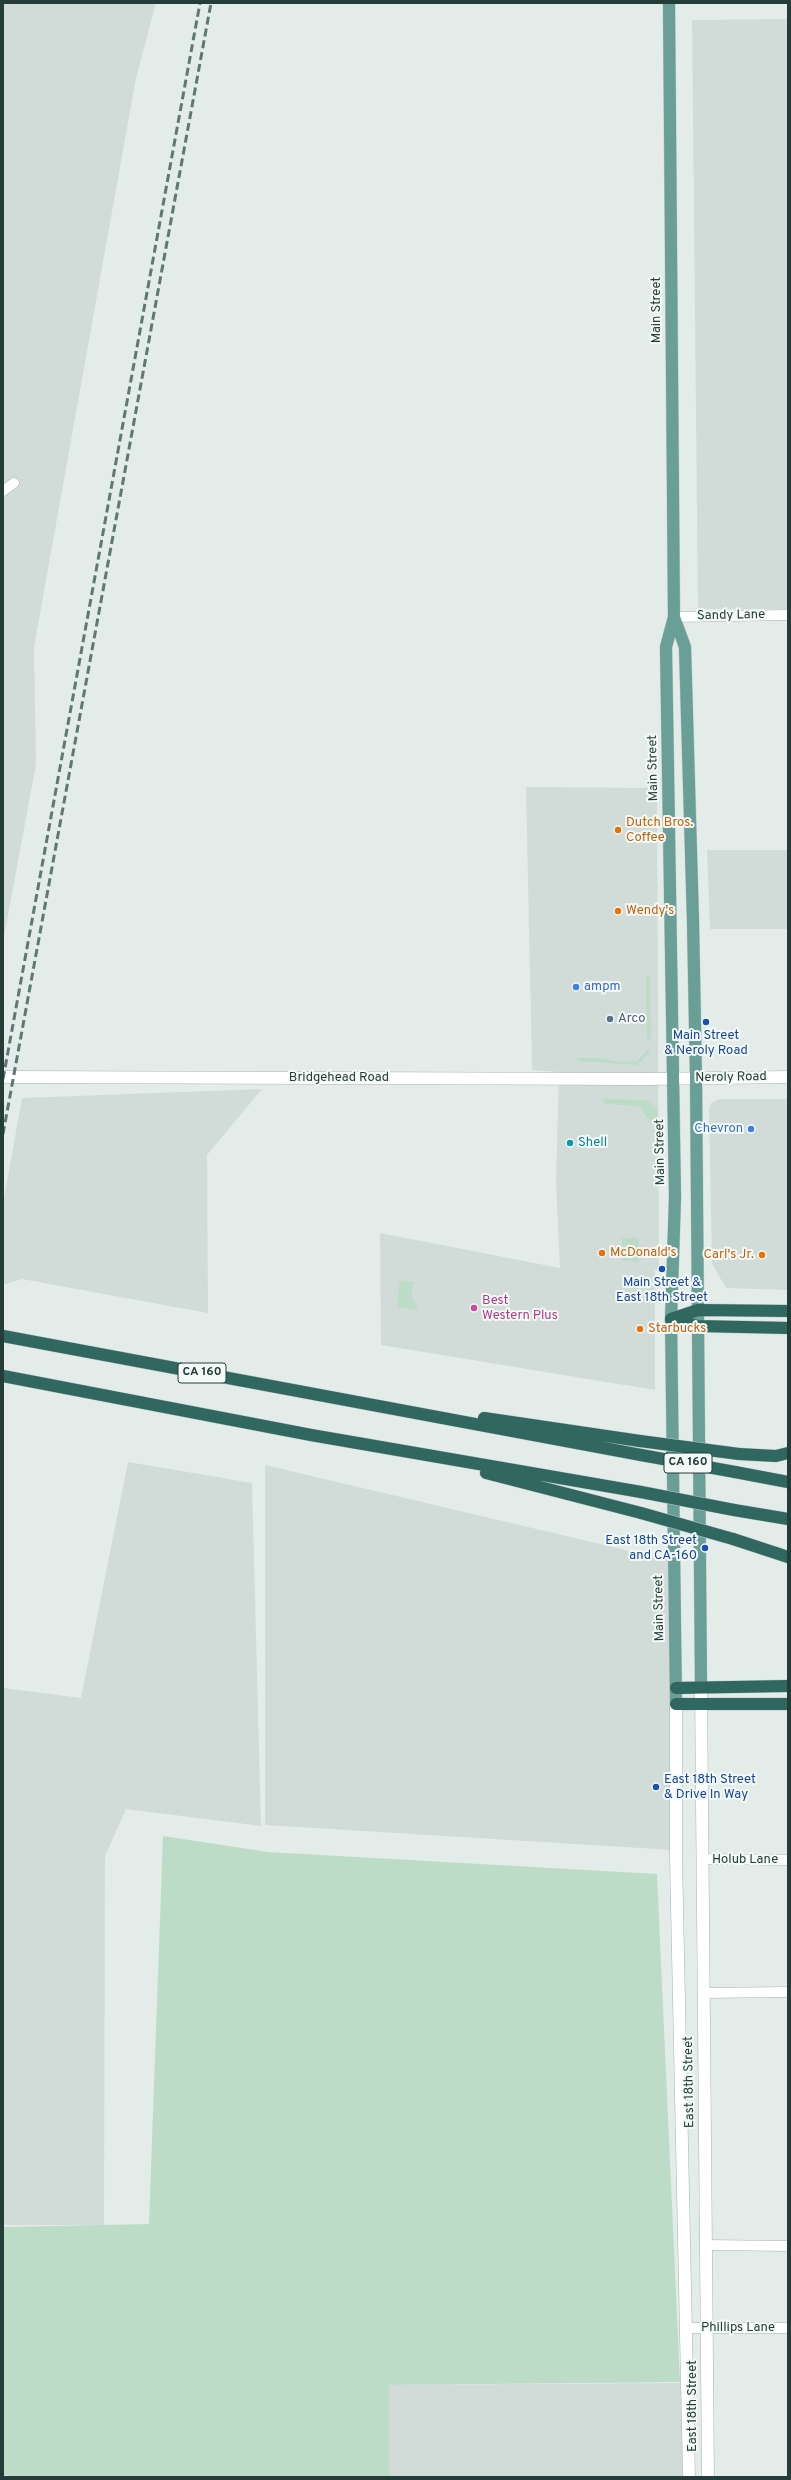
<!DOCTYPE html>
<html>
<head>
<meta charset="utf-8">
<style>
  body { margin:0 }
  #map { position:relative; width:791px; height:2480px; overflow:hidden; background:#e3ece9; font-family:Overpass,sans-serif }
  canvas { display:block }
  .frame { position:absolute; inset:0; border:4px solid #243d38; pointer-events:none }
</style>
</head>
<body>
<div id="map">
<canvas width="791" height="2480"></canvas>
<div class="frame"></div>
</div>
<script>
const g = document.querySelector('canvas').getContext('2d');
g.lineJoin = 'round';
function fillPath(path, color) {
  g.fillStyle = color;
  g.fill(path, 'evenodd');
}
function shape(rows) {
  const path = new Path2D();
  for (const r of rows) {
    path.moveTo(r[0], r[1]);
    for (let i = 2; i < r.length; i += 2) path.lineTo(r[i], r[i + 1]);
  }
  return path;
}
function trace(path, color, width, dash) {
  g.strokeStyle = color;
  g.lineWidth = width;
  g.lineCap = dash ? 'butt' : 'round';
  g.setLineDash(dash || []);
  g.stroke(path);
}
function write(font, color, halo, rows, align = 'center') {
  g.font = font + ' Overpass,sans-serif';
  g.lineWidth = 4;
  g.setLineDash([]);
  g.textBaseline = 'middle';
  g.strokeStyle = halo;
  g.fillStyle = color;
  for (const [text, x, y, turn = 0] of rows) {
    g.save();
    g.translate(x, y);
    g.rotate((+turn || 0) * Math.PI / 180);
    g.textAlign = isNaN(turn) ? turn : align;
    if (halo) g.strokeText(text, 0, 0);
    g.fillText(text, 0, 0);
    g.restore();
  }
}
fillPath(shape([
  [3,3,156,3,136,78,34,647,36,764,3,942],
  [788,19,788,609,698,609,692,20],
  [526,787,657,788,659,1269,655,1270,655,1390,381,1345,380,1233,560,1268,556,1183,559,1072,532,1070],
  [707,850,788,850,788,929,710,929],
  [262,1089,207,1155,208,1313,22,1279,3,1285,3,1204,22,1098],
  [719,1099,788,1099,788,1290,726,1288,712,1264,709,1109,711,1103],
  [128,1462,252,1483,261,1826,126,1809,105,1856,104,2225,3,2225,3,1688,81,1698],
  [265,1465,668,1560,673,1850,265,1825],
  [682,2383,683,2477,389,2477,389,2385]
]), '#d1dcd8');
fillPath(shape([
  [646,977,650,977,651,1039,647,1039],
  [647,1050,650,1052,637,1065,577,1061,577,1058,601,1058,620,1062,637,1061],
  [602,1099,647,1100,657,1109,657,1124,651,1123,638,1106,605,1104],
  [622,1238,638,1238,639,1261,622,1261],
  [400,1280,414,1282,411,1296,417,1304,416,1310,397,1307],
  [163,1836,268,1852,657,1874,680,2382,389,2385,389,2477,18,2477,3,2475,3,2227,149,2224]
]), '#bddcc8');
const minor = shape([
  [3,491,14,483],
  [674,617,788,615],
  [702,1859,788,1860],
  [703,1993,788,1992],
  [706,2245,788,2246],
  [687,2328,788,2328]
]);
const tertiary = shape([
  [3,1077,648,1079,788,1077]
]);
const secondary = shape([
  [701,1687,708,2477],
  [676,1704,676,1858,689,2477]
]);
const primary = shape([
  [669,3,674,617,666,647,675,1197,671,1319,676,1704],
  [674,617,685,647,693,921,696,1078,701,1687]
]);
const motorway = shape([
  [671,1319,698,1310,788,1311],
  [671,1319,698,1326,788,1328],
  [3,1336,641,1455],
  [3,1376,311,1435,641,1492],
  [484,1418,640,1441],
  [739,1454,776,1456,788,1453],
  [735,1472,788,1482],
  [486,1473,641,1513],
  [734,1510,788,1519],
  [733,1539,788,1557],
  [676,1688,788,1686],
  [676,1704,788,1704]
]);
trace(minor, '#a6b4b0', 11);
trace(tertiary, '#a6b4b0', 13);
trace(secondary, '#a2b7b2', 13);
trace(primary, '#c2c9c7', 13);
trace(motorway, '#c2c9c7', 13);
trace(minor, '#fff', 10);
trace(tertiary, '#fff', 12);
trace(secondary, '#fff', 12);
trace(primary, '#6a9f97', 12);
trace(motorway, '#316761', 12);
trace(shape([
  [3,1079,200,3],
  [3,1134,211,3]
]), '#5e7873', 3, [8, 4]);
const motorwayBridge = shape([
  [640,1441,739,1454],
  [641,1455,735,1472],
  [641,1492,734,1510],
  [641,1513,733,1539]
]);
trace(motorwayBridge, '#c2c9c7', 13, []);
trace(motorwayBridge, '#316761', 12);
for (const [x, y, r, color] of [
  [618,830,4,"#e8710a"],
  [618,911,4,"#e8710a"],
  [576,987,4,"#3f7fe0"],
  [610,1019,4,"#5c6f8a"],
  [706,1022,4,"#1a4fb4"],
  [751,1129,4,"#3f7fe0"],
  [570,1143,4,"#0f9aa8"],
  [602,1253,4,"#e8710a"],
  [762,1255,4,"#e8710a"],
  [662,1269,4,"#1a4fb4"],
  [474,1308,4,"#d1479c"],
  [640,1329,4,"#e8710a"],
  [705,1548,4,"#1a4fb4"],
  [656,1787,4,"#1a4fb4"]
]) {
  const dot = new Path2D();
  dot.arc(x, y, r, 0, 2 * Math.PI);
  g.fillStyle = color;
  g.fill(dot);
  trace(dot, '#f3f9f7', 1.5);
}
for (const [x, y, w] of [
  [202,1373,48],
  [688,1463,48]
]) {
  const box = new Path2D();
  box.roundRect(x - w / 2, y - 10, w, 20, 3);
  g.fillStyle = '#f3f9f7';
  g.fill(box);
  trace(box, '#243d38', 1);
}
write('bold 12px', '#243d38', null, [
  ["CA 160",202,1373],
  ["CA 160",688,1463]
]);
write('13px', '#243d38', '#f3f9f7', [
  ["Main Street",657,310,-90],
  ["Sandy Lane",731,616,-1],
  ["Main Street",654,768,-91],
  ["Bridgehead Road",339,1078],
  ["Neroly Road",731,1078,-1],
  ["Main Street",661,1152,-91],
  ["Main Street",660,1608,-91],
  ["Holub Lane",745,1860],
  ["East 18th Street",690,2082,-91],
  ["Phillips Lane",738,2328],
  ["East 18th Street",693,2406,-90]
]);
write('13px', '#c56008', '#f3f9f7', [
  ["Dutch Bros.",626,823],
  ["Coffee",626,838],
  ["Wendy's",626,911],
  ["McDonald's",610,1253],
  ["Carl's Jr.",754,1255,"right"],
  ["Starbucks",648,1329]
], 'left');
write('13px', '#366cbe', '#f3f9f7', [
  ["ampm",584,987],
  ["Chevron",743,1129,"right"]
], 'left');
write('13px', '#4e5e75', '#f3f9f7', [
  ["Arco",618,1019]
], 'left');
write('13px', '#164399', '#f3f9f7', [
  ["Main Street",706,1036],
  ["& Neroly Road",706,1051],
  ["Main Street &",662,1283],
  ["East 18th Street",662,1298],
  ["East 18th Street",697,1541,"right"],
  ["and CA-160",697,1556,"right"],
  ["East 18th Street",664,1780,"left"],
  ["& Drive In Way",664,1795,"left"]
]);
write('13px', '#0d838f', '#f3f9f7', [
  ["Shell",578,1143]
], 'left');
write('13px', '#b23c85', '#f3f9f7', [
  ["Best",482,1301],
  ["Western Plus",482,1316]
], 'left');
</script>
</body>
</html>
